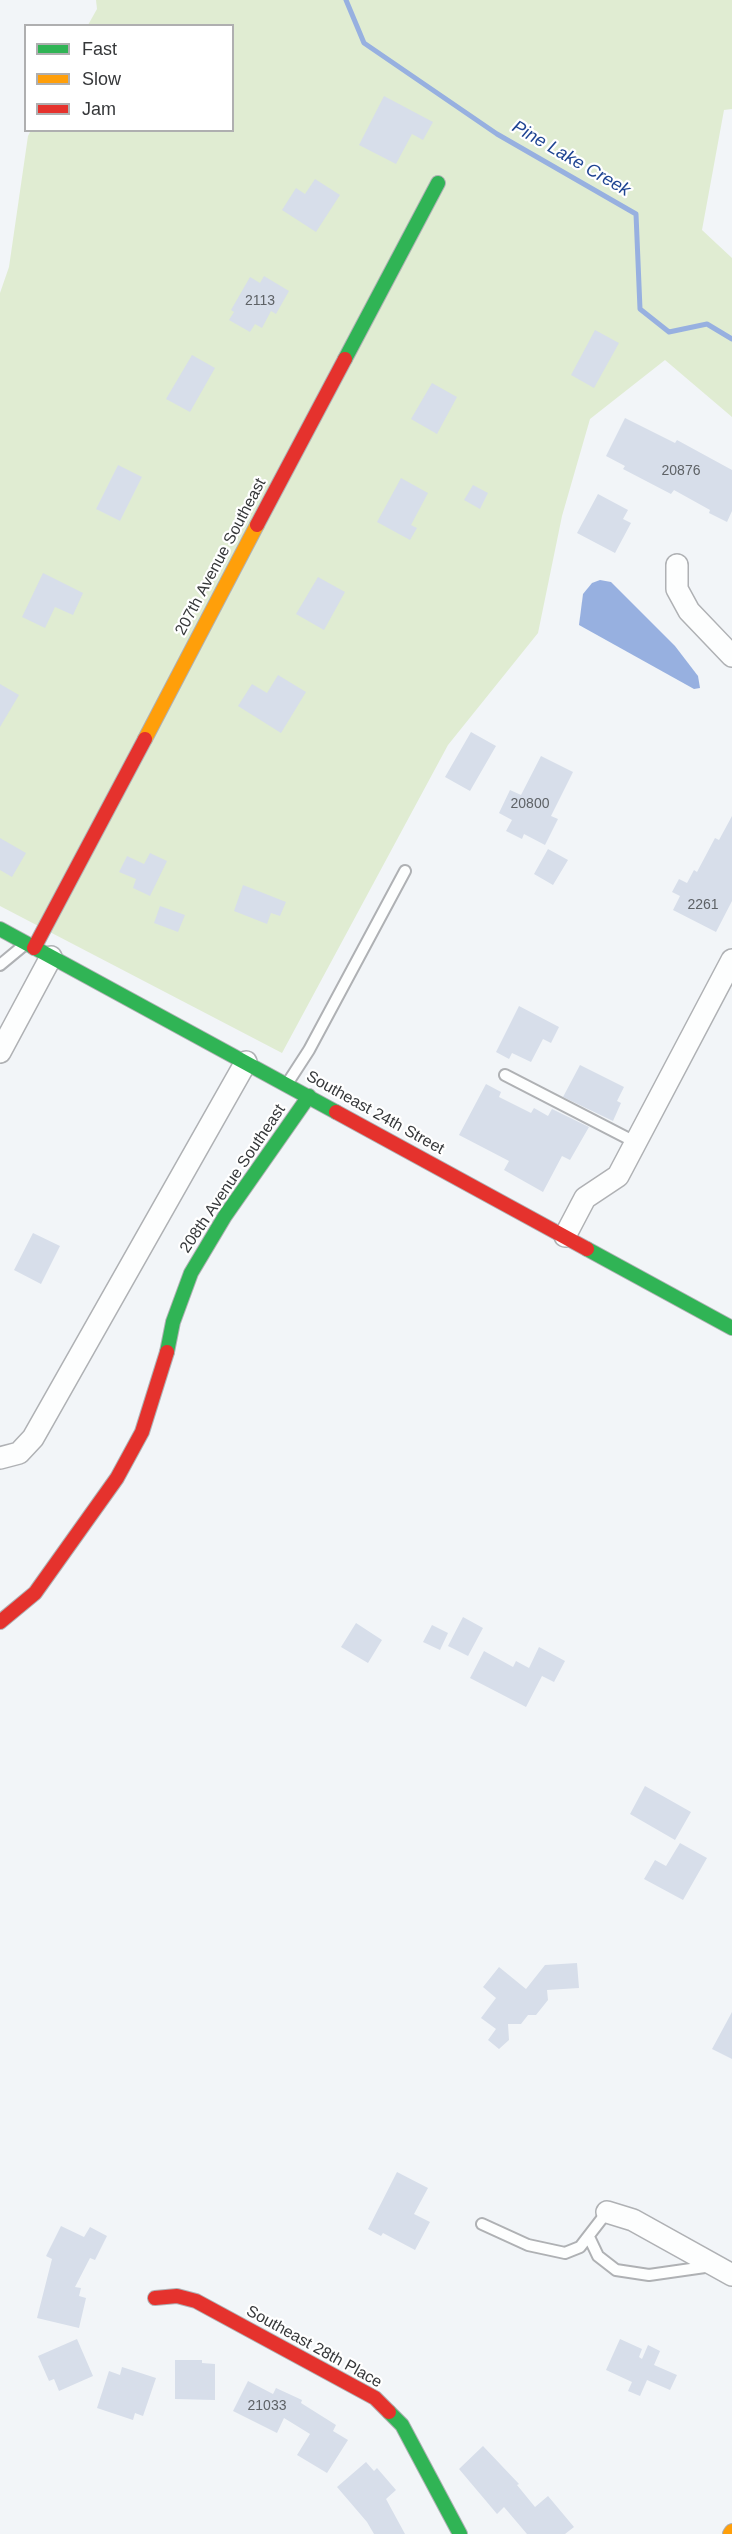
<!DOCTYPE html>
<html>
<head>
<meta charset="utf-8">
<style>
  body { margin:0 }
  #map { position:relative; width:732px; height:2534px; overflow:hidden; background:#f2f5f8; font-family:Helvetica,sans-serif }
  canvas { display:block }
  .legend { position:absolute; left:24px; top:24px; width:210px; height:108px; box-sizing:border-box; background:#fff; border:2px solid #afafb0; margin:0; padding:8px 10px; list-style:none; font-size:18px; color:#36383a }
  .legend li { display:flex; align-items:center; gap:12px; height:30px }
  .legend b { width:30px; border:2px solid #afafb0 }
</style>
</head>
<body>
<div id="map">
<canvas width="732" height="2534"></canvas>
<ul class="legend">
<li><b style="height:8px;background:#30b455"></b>Fast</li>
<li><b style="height:8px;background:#ff9f0a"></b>Slow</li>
<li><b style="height:8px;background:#e5322d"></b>Jam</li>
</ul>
</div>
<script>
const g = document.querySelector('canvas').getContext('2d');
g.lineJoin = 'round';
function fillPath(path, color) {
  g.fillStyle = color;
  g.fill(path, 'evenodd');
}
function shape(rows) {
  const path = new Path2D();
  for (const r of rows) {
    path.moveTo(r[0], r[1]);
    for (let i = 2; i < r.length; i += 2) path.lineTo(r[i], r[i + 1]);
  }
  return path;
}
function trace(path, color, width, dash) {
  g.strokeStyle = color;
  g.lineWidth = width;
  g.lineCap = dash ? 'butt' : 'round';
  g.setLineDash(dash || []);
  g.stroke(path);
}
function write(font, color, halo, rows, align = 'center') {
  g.font = font + ' Helvetica,sans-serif';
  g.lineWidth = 4.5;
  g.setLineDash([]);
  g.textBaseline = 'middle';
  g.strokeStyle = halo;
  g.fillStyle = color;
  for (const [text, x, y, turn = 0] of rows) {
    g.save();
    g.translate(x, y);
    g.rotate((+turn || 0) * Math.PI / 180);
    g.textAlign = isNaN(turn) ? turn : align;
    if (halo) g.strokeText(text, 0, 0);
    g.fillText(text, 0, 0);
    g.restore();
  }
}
fillPath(shape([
  [96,0,732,0,732,109,724,110,702,230,732,258,732,417,665,360,590,419,562,516,538,633,448,745,282,1053,0,906,0,293,9,267,28,136,31,130,232,130,232,26,88,25,97,9]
]), '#e0ecd2');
fillPath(shape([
  [600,580,611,582,675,646,698,676,700,688,694,689,579,625,583,594,592,583]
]), '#97b0e0');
trace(shape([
  [346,0,364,43,497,134,636,214,640,309,669,332,707,324,732,339]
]), '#97b0e0', 5);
fillPath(shape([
  [384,96,433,122,423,140,412,134,396,164,359,145],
  [315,179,340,195,316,232,282,210,296,188,305,194],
  [264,276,289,291,276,314,271,311,262,328,255,324,250,332,229,320,234,312,231,310,250,277,260,283],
  [595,330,619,343,594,388,571,375],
  [192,355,215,368,190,412,166,399],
  [432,383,457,397,437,434,411,419],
  [625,418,675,443,677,440,732,470,732,511,727,522,709,513,710,510,674,490,671,494,623,469,625,466,606,456],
  [118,465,142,477,120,521,96,509],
  [401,478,428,493,411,525,417,528,410,540,377,522],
  [473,485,488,493,480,509,464,500],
  [598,494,628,510,623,519,631,523,615,553,577,533],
  [43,573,83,593,73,615,55,607,45,628,22,617],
  [318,577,345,592,324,630,296,614],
  [278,675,306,692,281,733,238,706,252,684,267,693],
  [0,684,19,695,0,727],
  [471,732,496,746,470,791,445,777],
  [541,756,573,772,551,816,558,819,545,845,524,834,522,839,506,831,512,820,499,813,510,790,521,795],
  [732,816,732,901,716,932,673,910,680,896,672,892,679,879,687,883,694,870,697,872,715,838,719,840],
  [0,838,26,853,12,877,0,870],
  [548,849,568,860,553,885,534,874],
  [150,853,167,861,150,896,133,888,136,879,119,872,127,856,144,864],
  [243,885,286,902,280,916,271,913,267,924,234,911],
  [160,906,185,915,178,932,154,923],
  [519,1006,559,1027,551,1043,543,1039,531,1062,512,1053,509,1059,496,1052],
  [580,1065,624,1087,617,1101,621,1103,613,1121,563,1097],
  [486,1084,501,1092,499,1097,531,1113,534,1108,548,1116,552,1109,589,1127,570,1160,562,1156,543,1192,504,1170,509,1161,459,1135],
  [33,1233,60,1246,41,1284,14,1270],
  [463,1617,483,1628,468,1656,448,1646],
  [356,1623,382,1640,368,1663,341,1647],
  [432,1625,448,1633,440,1650,423,1642],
  [539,1647,565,1661,554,1682,542,1676,526,1707,470,1678,484,1651,513,1667,516,1661,529,1668],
  [645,1786,691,1812,675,1840,630,1814],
  [680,1843,707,1858,683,1900,644,1879,655,1860,666,1866],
  [577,1963,579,1988,547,1990,548,2000,536,2015,528,2015,521,2024,508,2024,509,2040,499,2049,488,2040,496,2029,481,2018,496,1998,483,1987,499,1967,526,1989,545,1965],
  [732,2012,732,2059,712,2049],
  [397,2172,428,2188,414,2214,430,2222,415,2250,383,2233,381,2236,368,2229],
  [61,2226,84,2237,90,2227,107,2236,95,2260,90,2258,75,2287,81,2288,79,2296,86,2298,79,2328,37,2318,52,2259,46,2256],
  [77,2339,93,2376,59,2391,54,2379,49,2381,38,2356],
  [620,2339,642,2349,639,2357,642,2359,648,2345,660,2351,654,2365,677,2375,670,2390,647,2380,640,2396,628,2391,632,2382,606,2370],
  [175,2360,202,2360,202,2363,215,2364,215,2400,175,2399],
  [122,2367,156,2378,143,2416,135,2413,133,2420,97,2408,109,2371,120,2375],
  [248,2381,273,2394,276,2388,302,2400,301,2403,336,2425,333,2431,348,2440,327,2473,297,2455,310,2434,284,2418,277,2433,233,2411],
  [483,2446,519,2484,517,2485,535,2507,548,2496,574,2527,565,2534,527,2534,504,2507,497,2514,459,2469],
  [366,2462,374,2471,377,2468,396,2490,386,2499,405,2534,374,2534,367,2522,337,2487]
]), '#d7deea');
const lane = shape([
  [0,965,23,946],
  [505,1075,635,1142],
  [287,1084,309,1050,405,871],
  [482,2224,528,2245,565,2253,580,2247,607,2212],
  [589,2237,598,2256,616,2270,649,2275,712,2266]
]);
const street = shape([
  [677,565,677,589,689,611,732,656],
  [0,1052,51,957],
  [565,1236,585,1198,618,1176,732,960],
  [0,1458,19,1453,33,1438,246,1062],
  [607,2212,633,2220,732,2275]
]);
const fast = shape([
  [345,359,438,183],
  [0,929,336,1112],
  [587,1249,732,1328],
  [167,1352,173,1322,191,1273,225,1216,309,1096],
  [389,2412,402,2425,460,2534]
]);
const slow = shape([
  [145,739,257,525],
  [730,2534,732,2531]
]);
const jam = shape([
  [257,525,345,359],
  [34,948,145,739],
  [336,1112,587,1249],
  [0,1622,35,1593,117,1478,142,1432,167,1352],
  [155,2298,177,2296,196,2301,375,2398,389,2412]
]);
trace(lane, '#afb1b4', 14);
trace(street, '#afb1b4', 24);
trace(fast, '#afb1b4', 16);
trace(slow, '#afb1b4', 16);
trace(jam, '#afb1b4', 16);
trace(lane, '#fdfefe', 10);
trace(street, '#fdfefe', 21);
trace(fast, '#30b455', 14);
trace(slow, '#ff9f0a', 14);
trace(jam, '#e5322d', 14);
write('14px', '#5e6266', null, [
  ["2113",260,301],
  ["20876",681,471],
  ["20800",530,804],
  ["2261",703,905],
  ["21033",267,2406]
]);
write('16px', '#36383a', '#fff', [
  ["207th Avenue Southeast",221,557,-62],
  ["Southeast 24th Street",375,1113,29],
  ["208th Avenue Southeast",233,1179,-56],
  ["Southeast 28th Place",314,2347,29]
]);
write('italic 18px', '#1e4492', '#fff', [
  ["Pine Lake Creek",571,159,30]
]);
</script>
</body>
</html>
